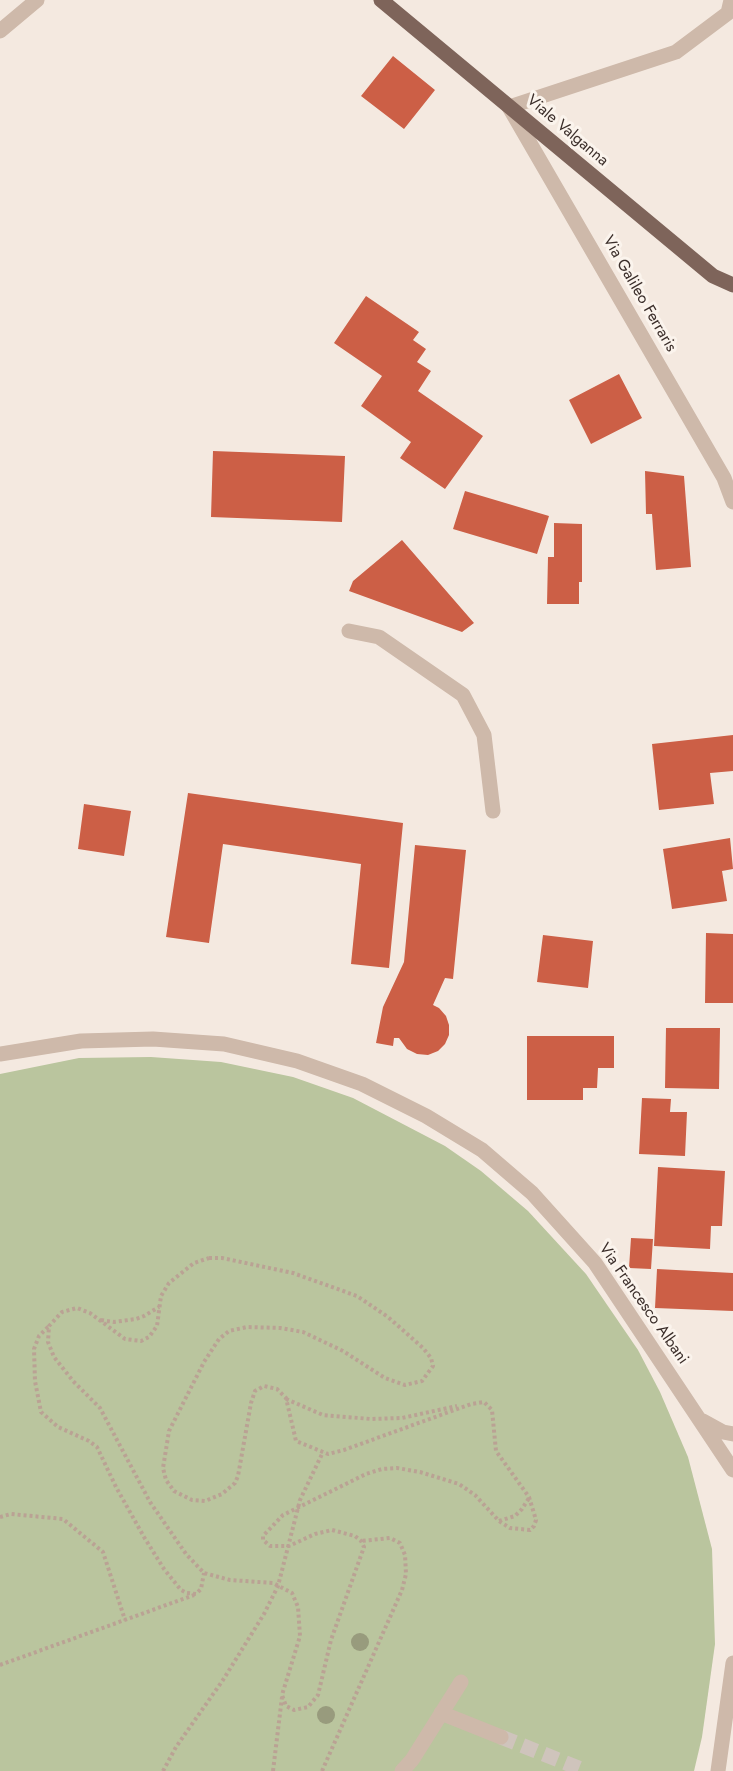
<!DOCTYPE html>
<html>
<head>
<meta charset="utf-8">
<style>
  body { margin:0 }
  canvas { display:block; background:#f4e9e0 }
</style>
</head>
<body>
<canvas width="733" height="1771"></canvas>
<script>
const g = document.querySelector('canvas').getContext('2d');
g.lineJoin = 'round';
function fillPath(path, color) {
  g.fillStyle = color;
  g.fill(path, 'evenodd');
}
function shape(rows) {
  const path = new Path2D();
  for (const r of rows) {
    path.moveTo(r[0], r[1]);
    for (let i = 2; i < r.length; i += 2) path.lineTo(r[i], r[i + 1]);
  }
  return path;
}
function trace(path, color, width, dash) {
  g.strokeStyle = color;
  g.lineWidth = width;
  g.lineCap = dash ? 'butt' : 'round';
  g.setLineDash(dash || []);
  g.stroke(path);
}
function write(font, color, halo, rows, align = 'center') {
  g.font = font + ' Jost,sans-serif';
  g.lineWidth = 6;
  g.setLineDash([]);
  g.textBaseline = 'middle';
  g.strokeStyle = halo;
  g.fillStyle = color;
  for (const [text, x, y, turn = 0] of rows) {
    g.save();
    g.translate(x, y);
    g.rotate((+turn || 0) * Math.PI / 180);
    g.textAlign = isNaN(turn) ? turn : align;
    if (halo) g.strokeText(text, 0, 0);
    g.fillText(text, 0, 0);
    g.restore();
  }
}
fillPath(shape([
  [151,1057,221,1062,293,1077,353,1098,445,1146,481,1171,528,1211,586,1274,638,1350,660,1392,688,1457,712,1549,715,1644,702,1737,694,1771,0,1771,0,1074,79,1058]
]), '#bac59e');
fillPath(shape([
  [393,56,435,90,404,129,361,96],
  [366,296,419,332,413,340,426,349,417,362,431,371,418,391,483,436,445,489,400,458,411,442,361,406,382,376,334,343],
  [619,374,642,418,591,444,569,400],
  [213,451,345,456,342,522,211,517],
  [645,471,684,476,691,567,656,570,652,514,646,514],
  [465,491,549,516,537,554,453,529],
  [554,523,582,524,582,582,579,582,579,604,547,604,548,557,554,557],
  [402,540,474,623,462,632,349,591,353,581],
  [733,735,733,771,710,773,714,804,659,810,652,744],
  [188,793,403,823,389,968,351,964,361,864,223,844,209,943,166,937],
  [84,804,131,811,124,856,78,849],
  [730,838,733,869,722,871,727,901,672,909,663,849],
  [415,845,466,850,453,979,445,978,433,1005,439,1008,446,1016,449,1025,449,1035,445,1044,438,1051,428,1055,417,1054,407,1049,399,1038,394,1038,393,1046,376,1043,383,1007,404,962],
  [706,933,733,934,733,1003,705,1003],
  [543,935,593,941,588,988,537,982],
  [666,1028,720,1028,719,1089,665,1088],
  [527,1036,614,1036,614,1068,598,1068,597,1088,583,1088,583,1100,527,1100],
  [642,1098,671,1099,670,1112,687,1112,685,1156,639,1154],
  [658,1167,725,1171,722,1226,711,1226,710,1249,654,1246],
  [631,1238,653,1239,651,1269,629,1268],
  [657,1269,733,1273,733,1311,655,1308]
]), '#cc5f46');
trace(shape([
  [501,1737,586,1771]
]), '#cfc4bc', 15, [15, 8]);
trace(shape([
  [209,1258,222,1258,293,1273,357,1296,388,1317,423,1348,431,1358,433,1366,422,1381,405,1385,385,1378,343,1351,303,1332,280,1328,247,1327,229,1331,219,1339,204,1362,169,1431,163,1468,166,1480,174,1491,192,1500,205,1501,222,1494,235,1483,238,1476,251,1403,255,1391,264,1386,277,1389,286,1398,296,1441,328,1454,344,1450,471,1404,484,1402,492,1410,496,1451,529,1497,536,1520,534,1526,530,1530,510,1528,499,1521,475,1495,459,1484,420,1472,397,1468,382,1469,366,1474,283,1515,263,1536,263,1540,270,1546,289,1546,315,1534,332,1530,355,1536,361,1541,364,1547,331,1640,318,1695,308,1707,294,1710,286,1706,282,1695,300,1636,298,1607,292,1593,273,1583,230,1580,204,1573,186,1554,150,1502,100,1408,73,1381,54,1357,48,1342,49,1326,62,1312,77,1308,90,1313,125,1339,141,1341,149,1337,157,1326,161,1296,169,1283,194,1263,209,1258],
  [101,1320,114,1322,136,1319,144,1316,159,1307],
  [48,1327,39,1336,34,1349,35,1381,41,1412,58,1427,89,1441,97,1447,116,1487,144,1537,164,1569,181,1590,187,1593,196,1594,201,1589,204,1573],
  [286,1399,323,1415,371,1419,402,1418,457,1406],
  [0,1517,11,1514,63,1519,103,1552,125,1620],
  [499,1521,515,1516,522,1509,529,1498],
  [0,1665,194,1595],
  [163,1771,176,1747,223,1680,264,1614,278,1586,300,1500,323,1452],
  [273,1771,282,1697],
  [322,1771,402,1590,406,1574,405,1555,400,1543,390,1538,361,1541]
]), '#baa294', 4, [3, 3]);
trace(shape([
  [731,0,728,13,676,52,509,107,724,478,733,502],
  [0,31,37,0],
  [349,631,379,637,463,695,484,735,493,811],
  [0,1054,81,1041,153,1039,224,1044,297,1061,362,1084,426,1116,482,1150,532,1193,595,1263,733,1470],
  [703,1421,723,1432,733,1434],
  [441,1713,501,1737],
  [402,1771,412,1760,461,1682],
  [718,1771,733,1663]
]), '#ceb9aa', 15);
trace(shape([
  [381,0,713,276,733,285]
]), '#7e645a', 15);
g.fillStyle = '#989b7d';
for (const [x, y] of [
  [360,1642],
  [326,1715]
]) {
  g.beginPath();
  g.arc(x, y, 9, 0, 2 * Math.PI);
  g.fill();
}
write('16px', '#3b2e2a', '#fbf4ed', [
  ["Viale Valganna",567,131,40],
  ["Via Galileo Ferraris",639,294,60],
  ["Via Francesco Albani",643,1304,55]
]);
</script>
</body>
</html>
